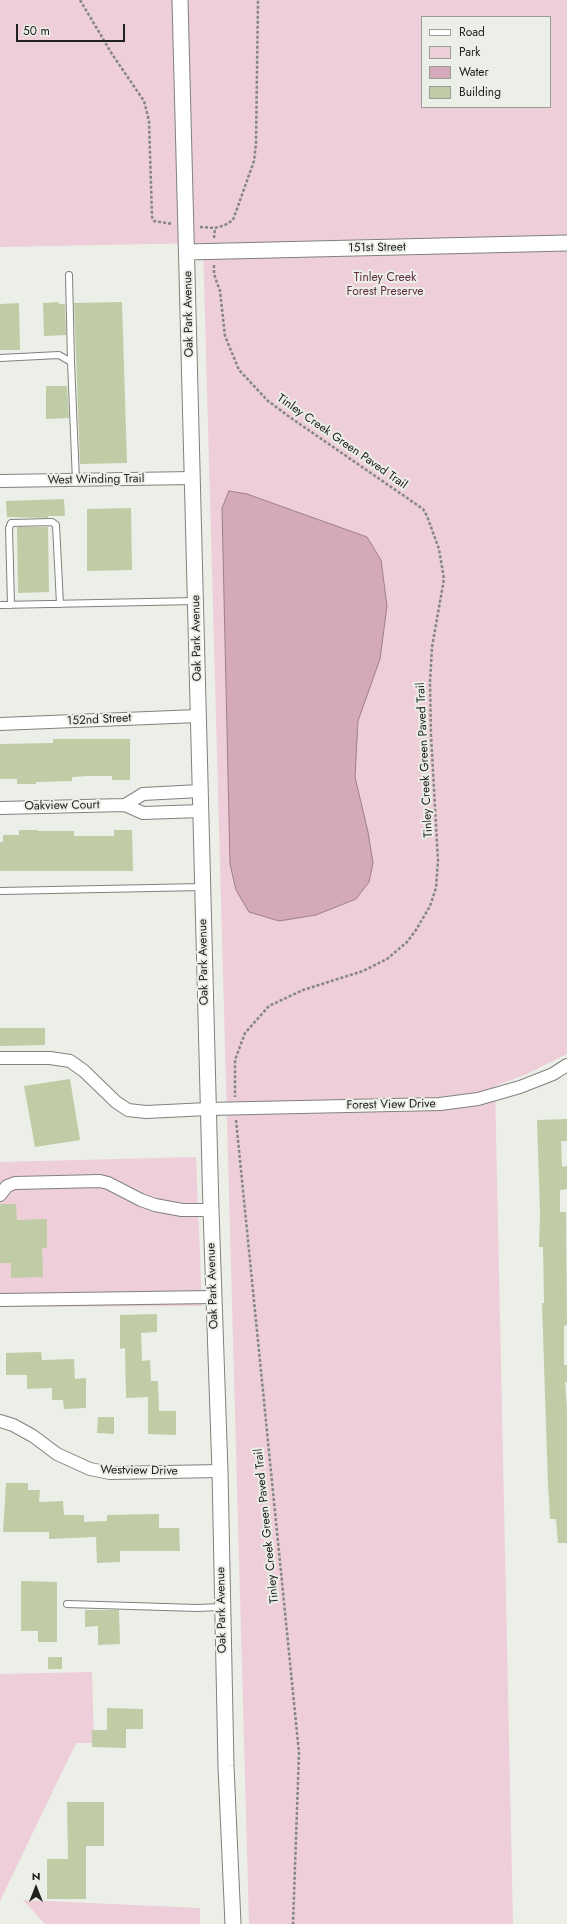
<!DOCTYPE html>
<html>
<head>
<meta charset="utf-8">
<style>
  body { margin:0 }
  #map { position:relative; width:567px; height:1924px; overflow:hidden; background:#ecefe8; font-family:Jost,sans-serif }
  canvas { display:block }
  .legend { position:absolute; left:421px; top:16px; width:130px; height:92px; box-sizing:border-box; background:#ecefe8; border:1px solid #9a9d98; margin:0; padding:5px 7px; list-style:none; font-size:12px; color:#20211f }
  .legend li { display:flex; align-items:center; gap:8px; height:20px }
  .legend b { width:20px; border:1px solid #9a9d98 }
  .north { position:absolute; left:16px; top:1868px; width:40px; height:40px; -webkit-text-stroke:3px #ecefe8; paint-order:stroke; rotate:0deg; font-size:11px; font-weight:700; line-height:16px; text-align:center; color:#20211f }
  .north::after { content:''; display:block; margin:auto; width:14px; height:18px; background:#20211f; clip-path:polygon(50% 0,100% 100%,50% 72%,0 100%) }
  .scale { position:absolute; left:16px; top:24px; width:109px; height:18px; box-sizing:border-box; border:2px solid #20211f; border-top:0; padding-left:5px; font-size:12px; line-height:14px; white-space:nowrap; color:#20211f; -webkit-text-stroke:3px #ecefe8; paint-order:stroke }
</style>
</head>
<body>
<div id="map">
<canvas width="567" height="1924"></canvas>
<ul class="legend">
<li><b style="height:5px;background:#fff"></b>Road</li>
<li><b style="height:11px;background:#edced9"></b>Park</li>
<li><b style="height:11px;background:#d4a9ba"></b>Water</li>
<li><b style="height:11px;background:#bfcca5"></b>Building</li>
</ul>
<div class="north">N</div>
<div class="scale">50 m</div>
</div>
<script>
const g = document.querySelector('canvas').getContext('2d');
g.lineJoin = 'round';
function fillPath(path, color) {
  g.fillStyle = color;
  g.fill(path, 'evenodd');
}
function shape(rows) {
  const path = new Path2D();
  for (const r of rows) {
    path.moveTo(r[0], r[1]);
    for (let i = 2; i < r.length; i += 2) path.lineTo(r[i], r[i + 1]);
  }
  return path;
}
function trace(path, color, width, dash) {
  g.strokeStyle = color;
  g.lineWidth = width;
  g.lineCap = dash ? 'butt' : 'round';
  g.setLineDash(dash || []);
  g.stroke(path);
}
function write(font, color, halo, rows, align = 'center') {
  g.font = font + ' Jost,sans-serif';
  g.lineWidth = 4;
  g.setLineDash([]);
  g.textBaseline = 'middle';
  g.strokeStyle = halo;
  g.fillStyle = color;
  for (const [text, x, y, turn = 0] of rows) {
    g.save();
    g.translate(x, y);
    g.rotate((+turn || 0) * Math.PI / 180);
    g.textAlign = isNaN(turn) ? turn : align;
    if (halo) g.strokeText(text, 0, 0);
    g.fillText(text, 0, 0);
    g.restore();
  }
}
fillPath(shape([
  [0,0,567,0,567,1054,527,1074,495,1086,513,1924,249,1924,203,243,0,247],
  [422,17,550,17,550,107,422,107],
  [196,1157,202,1306,0,1307,0,1162],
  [92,1672,94,1743,76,1743,0,1901,0,1674],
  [23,1900,200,1908,200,1924,45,1924]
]), '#edced9');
const water = shape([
  [229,491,247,494,367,537,381,560,387,606,380,659,358,721,355,777,368,832,373,863,369,882,356,899,316,915,279,921,249,912,236,890,230,864,222,508,229,491]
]);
fillPath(water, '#d4a9ba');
trace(water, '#9e808c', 1);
fillPath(shape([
  [59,302,59,304,65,304,66,335,44,336,43,303],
  [122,302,127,463,80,464,74,303],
  [19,303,20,350,0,350,0,304],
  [46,386,67,386,69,418,46,419],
  [64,499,65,516,48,516,48,518,7,517,6,501],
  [131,508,132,570,87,571,87,509],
  [17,527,48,527,49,592,18,593],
  [53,739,130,739,130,780,112,780,112,776,88,776,72,777,72,781,36,782,36,784,17,784,17,779,0,779,0,744,53,743],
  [19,830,38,830,38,831,74,831,74,836,114,836,114,830,132,830,133,871,0,871,0,842,3,842,3,835,19,835],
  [0,1028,45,1028,45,1045,0,1046],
  [70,1079,80,1140,35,1147,24,1086],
  [567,1119,567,1141,561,1141,562,1167,567,1166,567,1189,560,1190,560,1212,566,1212,567,1325,564,1326,564,1365,567,1365,567,1382,565,1382,567,1410,567,1543,558,1543,556,1519,550,1519,548,1485,542,1303,544,1303,543,1247,539,1247,540,1213,537,1120],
  [0,1204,16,1204,17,1220,47,1219,47,1248,42,1248,43,1277,11,1278,11,1263,0,1263],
  [157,1314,157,1332,141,1333,142,1361,150,1360,151,1381,158,1381,159,1411,176,1411,176,1435,148,1434,148,1397,126,1398,125,1348,120,1349,120,1315],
  [41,1352,42,1360,74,1359,75,1379,86,1378,86,1408,64,1409,63,1400,52,1400,52,1388,27,1389,27,1375,6,1375,6,1353],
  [98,1417,114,1417,114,1434,97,1433],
  [6,1483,28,1483,28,1490,40,1490,39,1502,63,1501,64,1515,84,1515,84,1522,107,1521,107,1515,159,1514,159,1528,179,1528,180,1551,120,1551,120,1562,97,1563,96,1537,49,1539,49,1532,3,1532],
  [21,1581,57,1582,57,1642,38,1642,38,1631,21,1631],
  [85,1610,119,1610,120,1644,98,1645,98,1626,85,1627],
  [48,1657,62,1657,62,1669,48,1669],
  [107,1708,143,1709,143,1729,126,1729,126,1748,92,1747,92,1730,107,1730],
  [67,1802,104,1802,104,1846,86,1846,86,1899,47,1899,47,1859,68,1859]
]), '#bfcca5');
const service = shape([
  [69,275,71,362],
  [0,358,59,355,71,362,76,481],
  [0,605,196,601],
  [11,605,9,528,11,523,52,522,56,525,60,604],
  [0,891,203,887],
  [67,1604,197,1608,221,1607]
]);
const minor = shape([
  [0,481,193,478],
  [0,724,198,716],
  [125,805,143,794,200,791],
  [0,808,125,805,143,813,201,811],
  [0,1058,50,1058,70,1061,84,1071,116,1102,128,1110,146,1112,208,1109,440,1104,478,1099,520,1087,553,1074,567,1065],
  [0,1195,7,1186,15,1183,100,1181,108,1183,141,1200,155,1205,182,1210,211,1210],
  [0,1300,213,1297],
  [0,1421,13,1425,33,1436,57,1454,90,1469,110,1473,220,1471]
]);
const tertiary = shape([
  [180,0,211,1210,220,1471,226,1766,233,1924],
  [187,252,567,243]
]);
trace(service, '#80827d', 8);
trace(minor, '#80827d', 14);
trace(tertiary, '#80827d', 17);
trace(shape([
  [80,0,112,54,144,101,149,121,152,217,154,221,173,224],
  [200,227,215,228,225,225,233,220,254,161,256,144,258,0],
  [214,238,215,228],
  [214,265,214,274,220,291,225,336,239,370,268,401,291,418,423,509,427,516,439,549,444,579,432,647,430,682,431,735,438,861,436,888,430,906,416,930,407,942,387,959,363,971,303,990,269,1006,245,1033,235,1060,235,1097],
  [236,1120,299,1753,293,1924]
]), '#858782', 2.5, [3, 2]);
trace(service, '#fff', 6);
trace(minor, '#fff', 12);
trace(tertiary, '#fff', 15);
write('12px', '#20211f', '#ecefe8', [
  ["151st Street",377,248,-1],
  ["Oak Park Avenue",189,314,-91],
  ["Tinley Creek Green Paved Trail",342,442,35],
  ["West Winding Trail",96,480,-1],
  ["Oak Park Avenue",197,638,-91],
  ["152nd Street",99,720,-3],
  ["Tinley Creek Green Paved Trail",425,760,-93],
  ["Oakview Court",62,806,-1],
  ["Oak Park Avenue",204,962,-91],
  ["Forest View Drive",391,1105,-1],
  ["Oak Park Avenue",213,1286,-92],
  ["Westview Drive",139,1471,1],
  ["Tinley Creek Green Paved Trail",267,1526,-96],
  ["Oak Park Avenue",222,1610,-91]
]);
write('12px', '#602a42', '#ecefe8', [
  ["Tinley Creek",385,278],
  ["Forest Preserve",385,292]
]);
</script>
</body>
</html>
